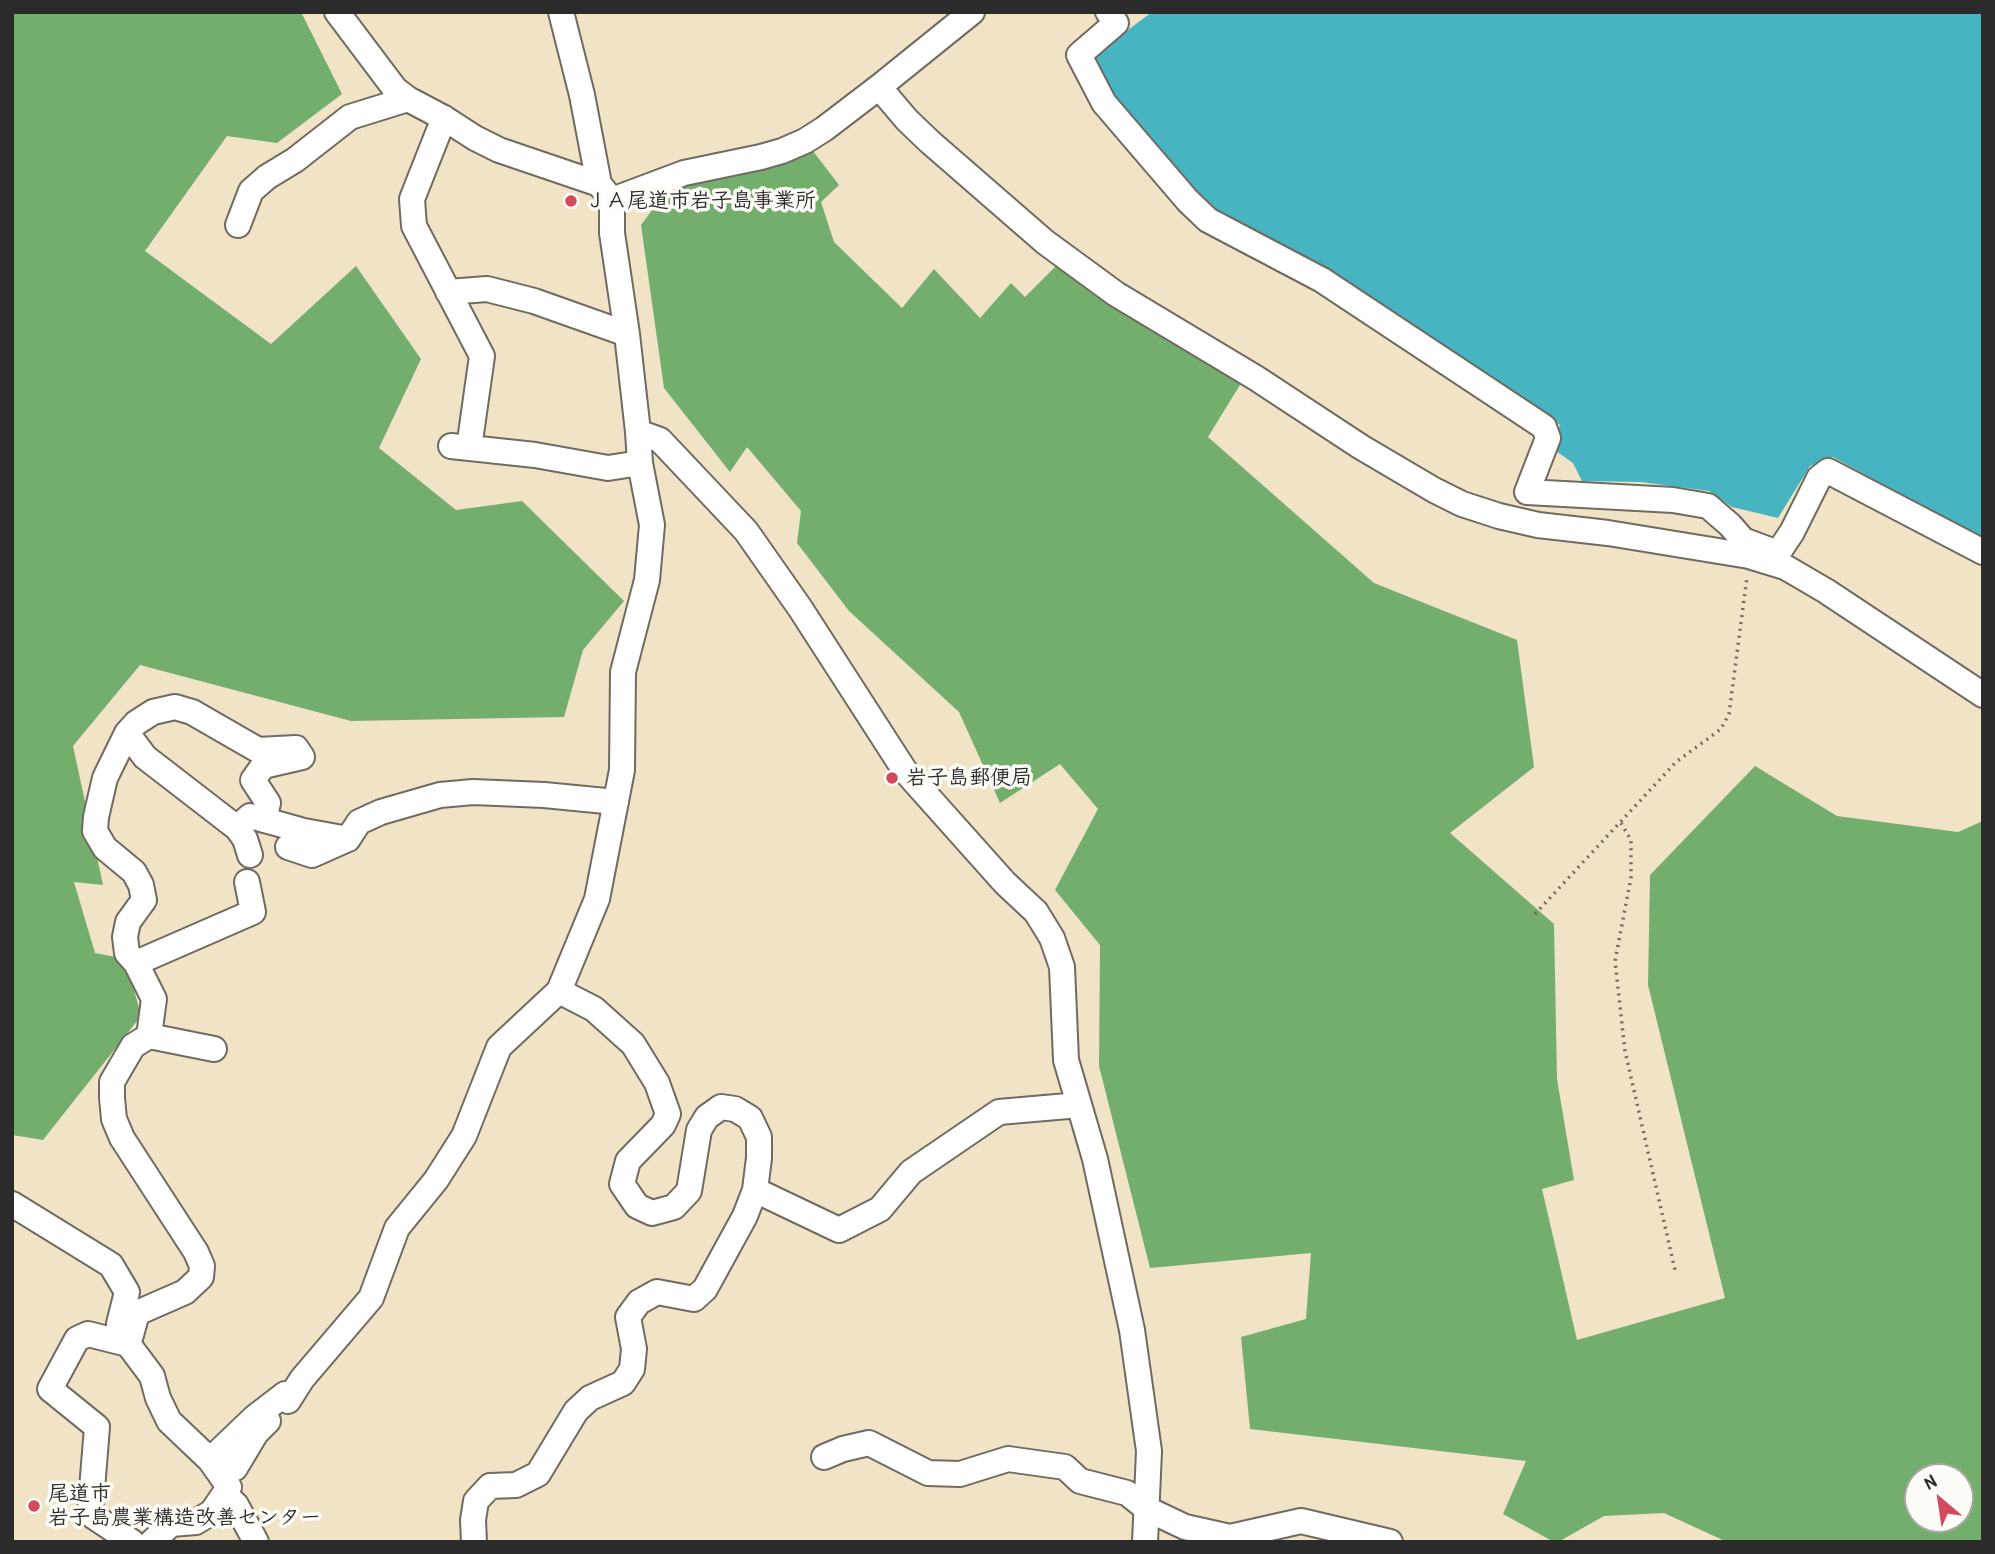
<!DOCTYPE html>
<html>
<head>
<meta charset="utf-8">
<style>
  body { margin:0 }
  #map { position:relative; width:1995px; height:1554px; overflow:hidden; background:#f1e3c6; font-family:"Patrick Hand",sans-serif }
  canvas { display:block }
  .frame { position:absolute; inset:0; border:14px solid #2b2b2b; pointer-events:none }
  .north { position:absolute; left:1904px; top:1463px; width:70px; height:70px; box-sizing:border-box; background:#fdfcf7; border:2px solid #a9a8a5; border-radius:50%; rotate:331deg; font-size:19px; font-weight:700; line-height:28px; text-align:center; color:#2b2b2b }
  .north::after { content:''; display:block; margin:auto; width:24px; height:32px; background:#d1495b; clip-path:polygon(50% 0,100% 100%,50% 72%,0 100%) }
</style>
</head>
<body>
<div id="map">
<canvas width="1995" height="1554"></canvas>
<div class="frame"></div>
<div class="north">N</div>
</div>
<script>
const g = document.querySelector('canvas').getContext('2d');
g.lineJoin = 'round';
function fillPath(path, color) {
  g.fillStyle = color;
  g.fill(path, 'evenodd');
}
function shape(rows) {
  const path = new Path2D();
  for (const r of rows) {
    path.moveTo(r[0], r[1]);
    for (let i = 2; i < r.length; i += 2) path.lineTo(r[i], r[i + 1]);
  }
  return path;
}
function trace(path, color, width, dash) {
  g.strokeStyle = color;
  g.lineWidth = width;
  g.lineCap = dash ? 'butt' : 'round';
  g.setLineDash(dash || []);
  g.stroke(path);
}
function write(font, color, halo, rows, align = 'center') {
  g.font = font + ' "Patrick Hand","Klee One",sans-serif';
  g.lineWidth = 7;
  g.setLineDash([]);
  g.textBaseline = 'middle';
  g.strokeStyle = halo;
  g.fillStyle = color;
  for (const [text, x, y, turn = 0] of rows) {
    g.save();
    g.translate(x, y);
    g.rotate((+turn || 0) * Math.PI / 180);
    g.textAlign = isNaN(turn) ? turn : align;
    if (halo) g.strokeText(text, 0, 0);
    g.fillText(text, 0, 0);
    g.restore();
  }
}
fillPath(shape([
  [12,12,301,12,342,94,277,143,227,136,145,251,271,344,356,266,421,359,379,448,456,510,522,501,624,601,583,650,564,717,351,721,140,665,73,746,103,885,74,882,95,953,126,959,141,1016,43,1140,12,1135],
  [806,142,839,185,821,202,834,242,902,308,934,269,980,318,1011,283,1025,297,1060,262,1243,380,1208,437,1374,583,1517,640,1534,767,1450,833,1554,924,1557,1079,1574,1180,1542,1189,1577,1340,1725,1298,1648,985,1650,875,1755,766,1837,816,1958,832,1983,821,1983,1542,1727,1542,1664,1513,1604,1516,1558,1542,1554,1542,1503,1514,1526,1461,1250,1429,1241,1337,1306,1319,1311,1253,1150,1268,1099,1066,1100,945,1055,890,1098,809,1060,764,1000,803,959,712,849,611,797,543,801,511,747,447,730,472,664,388,641,225,674,181],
  [1918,1477,1960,1477,1960,1519,1918,1519]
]), '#74ae6d');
fillPath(shape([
  [1152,12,1983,12,1983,540,1833,457,1810,466,1778,518,1732,507,1709,491,1641,482,1582,481,1573,463,1552,448,1560,425,1465,359,1329,275,1206,208,1121,107,1093,56]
]), '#46b4c1');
const minor = shape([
  [337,12,395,89,408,99,444,118,475,138,499,150,599,184,612,200],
  [561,12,582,95,599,184],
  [1108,12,1116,23,1079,55,1104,103,1188,201,1208,220,1322,280,1544,427,1548,438,1527,492,1673,500,1708,506,1730,525,1743,540,1778,553,1792,532,1819,478,1828,471,1983,552],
  [879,87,907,120,930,142,1045,242,1116,294,1256,378,1361,447,1434,490,1462,504,1499,516,1538,525,1608,533,1749,556,1785,567,1826,591,1983,695],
  [444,118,412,199,414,226,482,356,469,448],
  [238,225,251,191,267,177,295,160,350,117,408,99],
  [448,292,487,289,534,301,627,334],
  [638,432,660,440,746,531,800,608,905,771,1005,883,1036,912,1052,938,1062,967,1066,1060,1095,1159,1132,1330,1149,1451,1145,1542],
  [451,446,535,455,608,468,640,463],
  [127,733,145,757,237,828,250,816,304,831,348,839,359,822,381,812,440,795,473,792,544,795,616,802],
  [237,828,245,839,250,855],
  [288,847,312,855,348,839],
  [136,963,253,912,247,882],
  [149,1036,154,999,136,963,127,953,125,937,128,922,144,900,141,885,134,872,105,848,95,831,96,817,105,778,127,733,136,723,153,712,175,707,192,712,258,750,296,748,302,757,263,766,253,780,268,803,264,820],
  [755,1190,839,1230,880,1209,911,1172,999,1112,1068,1106,1078,1101],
  [12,1204,111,1265,127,1292,119,1324,128,1344,152,1376,158,1398,169,1421,210,1460,229,1487,212,1512,196,1522,171,1524,152,1542],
  [129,1342,137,1313,185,1292,201,1277,202,1266,196,1252,122,1138,114,1119,112,1098,112,1082,133,1046,149,1036,214,1049],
  [128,1344,88,1334,77,1339,50,1389,97,1427,90,1514,132,1542],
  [824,1457,843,1449,869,1443,928,1473,960,1474,1008,1459,1065,1467,1080,1481,1127,1493,1147,1509,1185,1527,1230,1537,1301,1521,1390,1542],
  [210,1460,255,1417,285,1394,288,1401,302,1379,371,1298,397,1228,436,1180,464,1136,499,1047,559,991,597,899,622,770,623,672,647,580,652,525,640,463,638,432,627,334,612,233,612,200,684,173,761,157,782,151,805,141,824,129,879,87,972,12],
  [235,1468,256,1433,268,1421],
  [225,1494,236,1505,256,1542],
  [474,1542,473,1520,476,1501,490,1486,516,1485,538,1474,576,1411,590,1398,623,1383,632,1369,634,1349,628,1317,639,1302,657,1292,694,1299,705,1289,745,1216,755,1190,759,1158,759,1137,750,1118,735,1109,721,1107,707,1117,699,1130,689,1191,674,1207,652,1213,637,1206,622,1184,628,1161,663,1125,668,1114,657,1083,633,1044,594,1009,559,991]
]);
trace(minor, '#706b61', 28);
trace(shape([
  [1621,823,1631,840,1631,878,1615,961,1625,1051,1675,1270],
  [1535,914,1676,762,1721,729,1729,714,1747,577]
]), '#706b61', 3.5, [2, 5]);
trace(minor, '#fff', 24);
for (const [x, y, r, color] of [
  [571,201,7,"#d1495b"],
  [892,778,7,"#d1495b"],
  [34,1506,7,"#d1495b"]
]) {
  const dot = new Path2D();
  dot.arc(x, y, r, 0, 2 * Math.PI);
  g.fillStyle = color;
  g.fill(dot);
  trace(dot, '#fdfcf7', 2.5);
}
write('bold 21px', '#2b2b2b', '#fdfcf7', [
  ["ＪＡ尾道市岩子島事業所",585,201],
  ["岩子島郵便局",906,778],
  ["尾道市",48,1494],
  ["岩子島農業構造改善センター",48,1518]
], 'left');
</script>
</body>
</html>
